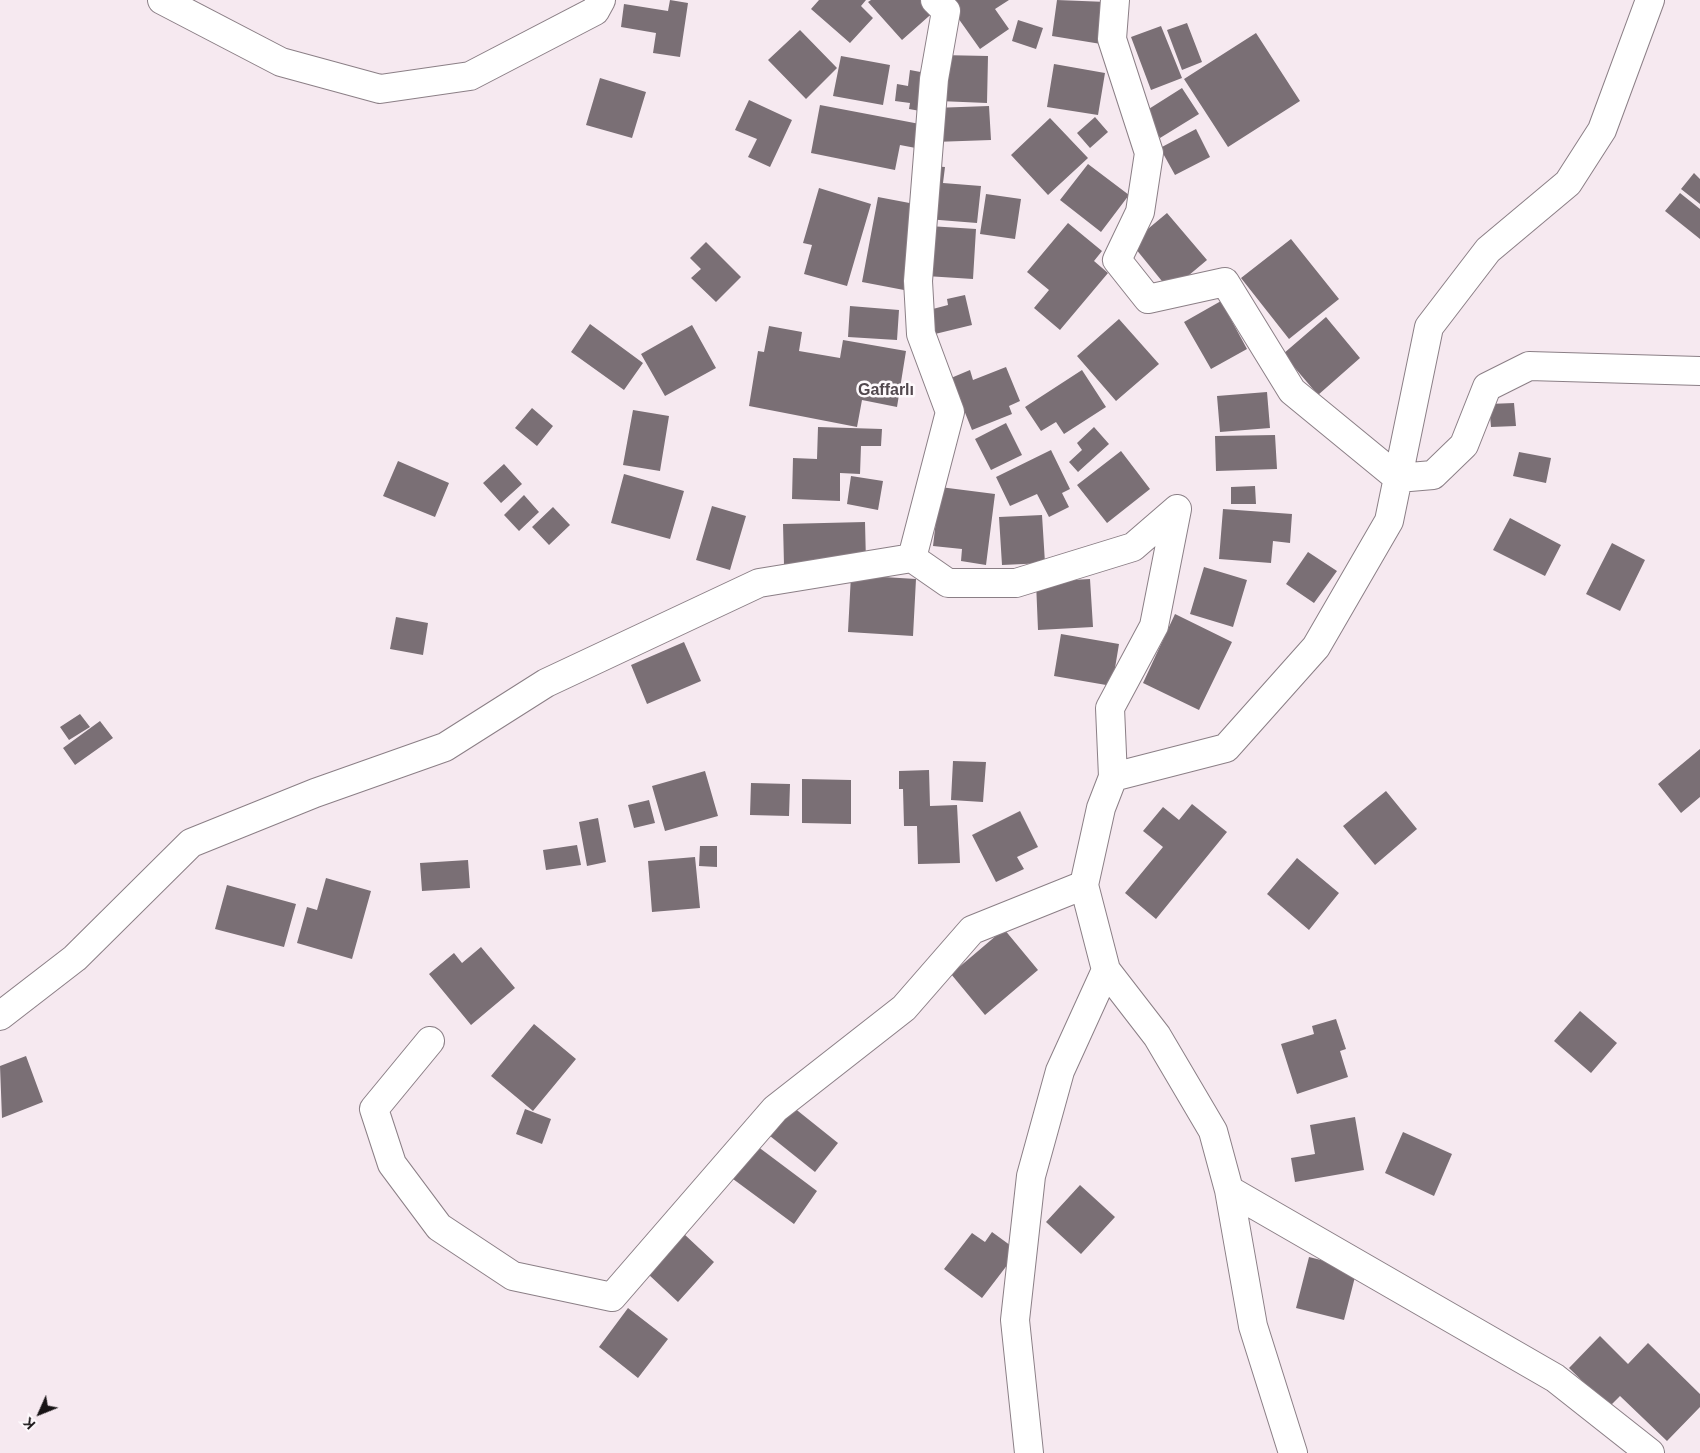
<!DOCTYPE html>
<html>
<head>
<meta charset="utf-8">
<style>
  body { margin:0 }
  #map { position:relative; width:1700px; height:1453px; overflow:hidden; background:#f6e9f0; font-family:Helvetica,sans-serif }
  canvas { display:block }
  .north { position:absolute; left:15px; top:1388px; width:50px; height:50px; -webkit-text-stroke:4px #fef9fc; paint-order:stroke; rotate:226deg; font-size:14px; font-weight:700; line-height:20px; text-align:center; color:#171315 }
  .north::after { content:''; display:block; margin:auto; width:18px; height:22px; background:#171315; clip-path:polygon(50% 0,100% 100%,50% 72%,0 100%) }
</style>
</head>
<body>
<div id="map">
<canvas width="1700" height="1453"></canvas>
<div class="north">K</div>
</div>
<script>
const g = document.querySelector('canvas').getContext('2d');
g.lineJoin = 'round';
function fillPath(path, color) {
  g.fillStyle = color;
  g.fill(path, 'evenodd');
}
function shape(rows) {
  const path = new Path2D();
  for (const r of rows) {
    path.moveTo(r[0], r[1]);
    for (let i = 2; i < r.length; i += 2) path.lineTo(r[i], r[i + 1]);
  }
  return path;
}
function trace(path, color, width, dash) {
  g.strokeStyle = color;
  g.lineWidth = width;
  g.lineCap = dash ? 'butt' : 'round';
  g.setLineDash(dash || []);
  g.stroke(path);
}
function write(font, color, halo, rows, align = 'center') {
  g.font = font + ' Helvetica,sans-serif';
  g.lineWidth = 5;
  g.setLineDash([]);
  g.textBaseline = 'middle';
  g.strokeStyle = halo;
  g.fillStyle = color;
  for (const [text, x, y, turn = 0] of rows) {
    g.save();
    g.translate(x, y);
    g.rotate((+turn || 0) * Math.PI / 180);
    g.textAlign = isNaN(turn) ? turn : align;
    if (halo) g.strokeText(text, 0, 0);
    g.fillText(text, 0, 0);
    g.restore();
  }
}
fillPath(shape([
  [670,0,688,3,680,57,653,53,656,33,621,27,624,4,668,11],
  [819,0,866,0,861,6,873,18,850,43,811,9],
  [871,0,929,0,937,9,902,40,868,2],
  [948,0,1009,0,995,9,1009,29,980,49,946,1],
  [1057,0,1107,2,1101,44,1052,36],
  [1018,20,1043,28,1036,49,1012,41],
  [1187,23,1202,62,1182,70,1167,30],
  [1161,26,1182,78,1151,90,1131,37],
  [800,30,837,68,806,99,768,60],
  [1256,33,1300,101,1228,147,1184,79],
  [940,55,988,56,987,103,939,101],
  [841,56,890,65,883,105,833,96],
  [1054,64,1105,73,1098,115,1047,107],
  [910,70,931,74,926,112,909,109,910,103,895,101,897,84,908,86],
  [600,78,646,92,632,138,586,125],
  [1182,88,1199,114,1160,138,1144,112],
  [749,100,792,120,770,167,748,157,757,139,735,130],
  [820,105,925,125,921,149,900,145,895,170,811,153],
  [989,106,991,140,934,142,933,108],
  [1095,117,1108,132,1090,148,1077,133],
  [1050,118,1088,158,1048,195,1011,155],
  [1196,129,1210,157,1175,175,1160,148],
  [1088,164,1129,195,1101,232,1060,200],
  [931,166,945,167,943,183,981,186,977,223,927,219],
  [1694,173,1700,179,1700,204,1681,189],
  [819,188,871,204,847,286,804,274,812,245,803,243],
  [1680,193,1700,209,1700,239,1665,211],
  [986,194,1021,199,1015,239,980,234],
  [878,197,920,205,904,290,862,282],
  [1167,213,1207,260,1170,291,1131,243],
  [1068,223,1102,251,1094,261,1108,273,1060,330,1034,308,1049,290,1027,272],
  [929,226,976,229,973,279,926,276],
  [1291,239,1339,299,1289,339,1241,278],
  [706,242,741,277,716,302,691,278,701,269,690,258],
  [965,295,972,325,935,334,929,310,948,305,947,299],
  [1221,301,1247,349,1211,369,1184,322],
  [850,306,899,310,897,340,848,337],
  [1326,317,1360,358,1318,395,1283,354],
  [1119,319,1159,364,1116,401,1077,356],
  [590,324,643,363,624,390,571,352],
  [692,325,716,368,665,396,641,354],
  [769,326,802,332,799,351,840,358,843,340,906,351,897,407,862,400,857,427,749,406,758,351,764,352],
  [1006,367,1020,401,1009,406,1012,414,972,430,951,378,970,370,973,380],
  [1082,370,1106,407,1064,434,1056,422,1041,431,1025,407],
  [1267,392,1270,428,1220,432,1217,396],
  [1514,403,1516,426,1491,427,1489,404],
  [532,408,553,426,537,446,515,428],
  [633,410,669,416,660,471,623,465],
  [1006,423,1022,455,991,470,975,439],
  [818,427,882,429,881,446,861,446,860,474,840,473,840,501,792,499,793,458,817,459],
  [1094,427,1109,444,1078,472,1069,462,1082,450,1077,443],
  [1275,435,1277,469,1216,471,1215,436],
  [1051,450,1070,489,1062,493,1069,507,1049,517,1037,494,1010,506,996,477],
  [1121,451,1150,489,1107,523,1077,485],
  [1519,452,1551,458,1546,483,1513,476],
  [398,461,449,483,435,517,383,496],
  [504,464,522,484,501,503,483,483],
  [624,474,684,491,670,539,611,523],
  [851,476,883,481,878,510,847,504],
  [1255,486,1256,504,1231,504,1231,487],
  [940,487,995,494,986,565,961,561,962,549,933,546],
  [524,495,539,512,519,531,504,515],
  [712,506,746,516,730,570,696,560],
  [553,507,570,525,549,545,532,527],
  [1223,509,1292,514,1290,543,1273,541,1271,563,1219,559],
  [1042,515,1045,563,1002,565,999,517],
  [1510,518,1561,545,1545,576,1493,550],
  [865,522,866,563,784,565,783,524],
  [1612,543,1645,560,1620,611,1586,594],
  [1308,552,1337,571,1314,603,1286,584],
  [1204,567,1247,580,1233,627,1190,614],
  [851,575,916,579,913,636,848,632],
  [1090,579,1093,627,1038,630,1036,582],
  [1175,614,1232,642,1199,710,1143,683],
  [396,617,428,623,423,655,390,649],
  [1061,634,1119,644,1112,686,1054,676],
  [684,642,701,681,647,704,631,665],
  [80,714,90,727,69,740,60,727],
  [100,721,113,738,75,765,63,748],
  [1700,749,1700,797,1681,813,1658,784],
  [953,761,986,762,983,802,951,800],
  [929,770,930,806,957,805,960,863,918,864,917,826,904,826,903,789,899,789,899,771],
  [705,771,718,816,665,831,652,786],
  [802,779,851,780,851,824,802,823],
  [751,783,790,784,789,816,750,815],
  [1386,791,1417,829,1375,865,1343,826],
  [649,800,655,823,634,828,628,805],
  [1192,804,1227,832,1156,919,1125,893,1163,847,1143,831,1163,807,1179,820],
  [1020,811,1038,847,1017,857,1024,869,996,882,972,835],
  [598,818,606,862,587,866,579,822],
  [577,845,581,865,546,870,543,850],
  [700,846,717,846,717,867,699,866],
  [695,857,700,908,652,912,648,861],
  [1297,858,1339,893,1309,930,1267,894],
  [468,860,470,888,422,891,420,863],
  [326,878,371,891,352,959,297,943,307,907,317,910],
  [227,885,296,904,284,947,215,929],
  [1004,929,1038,970,985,1015,951,974],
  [481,947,515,988,471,1025,429,974,454,953,462,963],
  [1580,1011,1617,1043,1591,1073,1554,1041],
  [1336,1019,1346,1049,1340,1051,1348,1077,1297,1094,1281,1044,1314,1034,1312,1026],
  [534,1024,576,1059,533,1111,491,1076],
  [26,1056,43,1102,2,1118,0,1066],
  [793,1107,838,1143,815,1172,770,1136],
  [525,1109,551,1119,542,1144,516,1134],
  [1355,1117,1364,1170,1295,1182,1291,1158,1315,1154,1310,1125],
  [1403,1132,1452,1154,1434,1196,1385,1173],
  [757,1146,817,1191,794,1224,733,1179],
  [1080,1185,1115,1217,1081,1254,1046,1222],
  [992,1232,1018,1251,982,1298,944,1269,972,1233,985,1242],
  [684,1234,714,1262,678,1302,648,1274],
  [1309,1257,1357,1269,1344,1320,1296,1308],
  [628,1308,668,1339,638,1378,599,1347],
  [1600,1336,1628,1364,1648,1343,1700,1394,1700,1407,1667,1441,1620,1396,1609,1407,1569,1368]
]), '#7a6f75');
const minor = shape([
  [162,0,281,62,380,89,470,76,595,11,601,0],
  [935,0,946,11,934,79,918,281,921,334,950,412,912,558,948,583,1016,583,1133,547,1177,509,1154,626,1110,708,1113,777,1226,748,1316,647,1389,521,1429,327,1488,250,1568,183,1602,130,1650,0],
  [1115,0,1112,39,1149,153,1140,212,1117,260,1148,299,1225,282,1292,391,1398,478,1433,475,1464,445,1487,387,1529,366,1700,371],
  [1106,970,1157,1036,1213,1131,1229,1190,1253,1326,1293,1453],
  [0,1016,75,958,191,843,315,793,445,747,546,683,759,583,912,558],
  [430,1041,374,1109,392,1164,439,1227,513,1276,612,1297,775,1109,904,1008,972,930,1084,885],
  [1229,1190,1555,1378,1650,1453],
  [1029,1453,1015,1320,1031,1176,1060,1071,1106,970,1084,885,1101,808,1113,777]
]);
trace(minor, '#8b7f86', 30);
trace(minor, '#fff', 28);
write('bold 16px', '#51474d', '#fef9fc', [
  ["Gaffarlı",886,391]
]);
</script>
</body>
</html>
